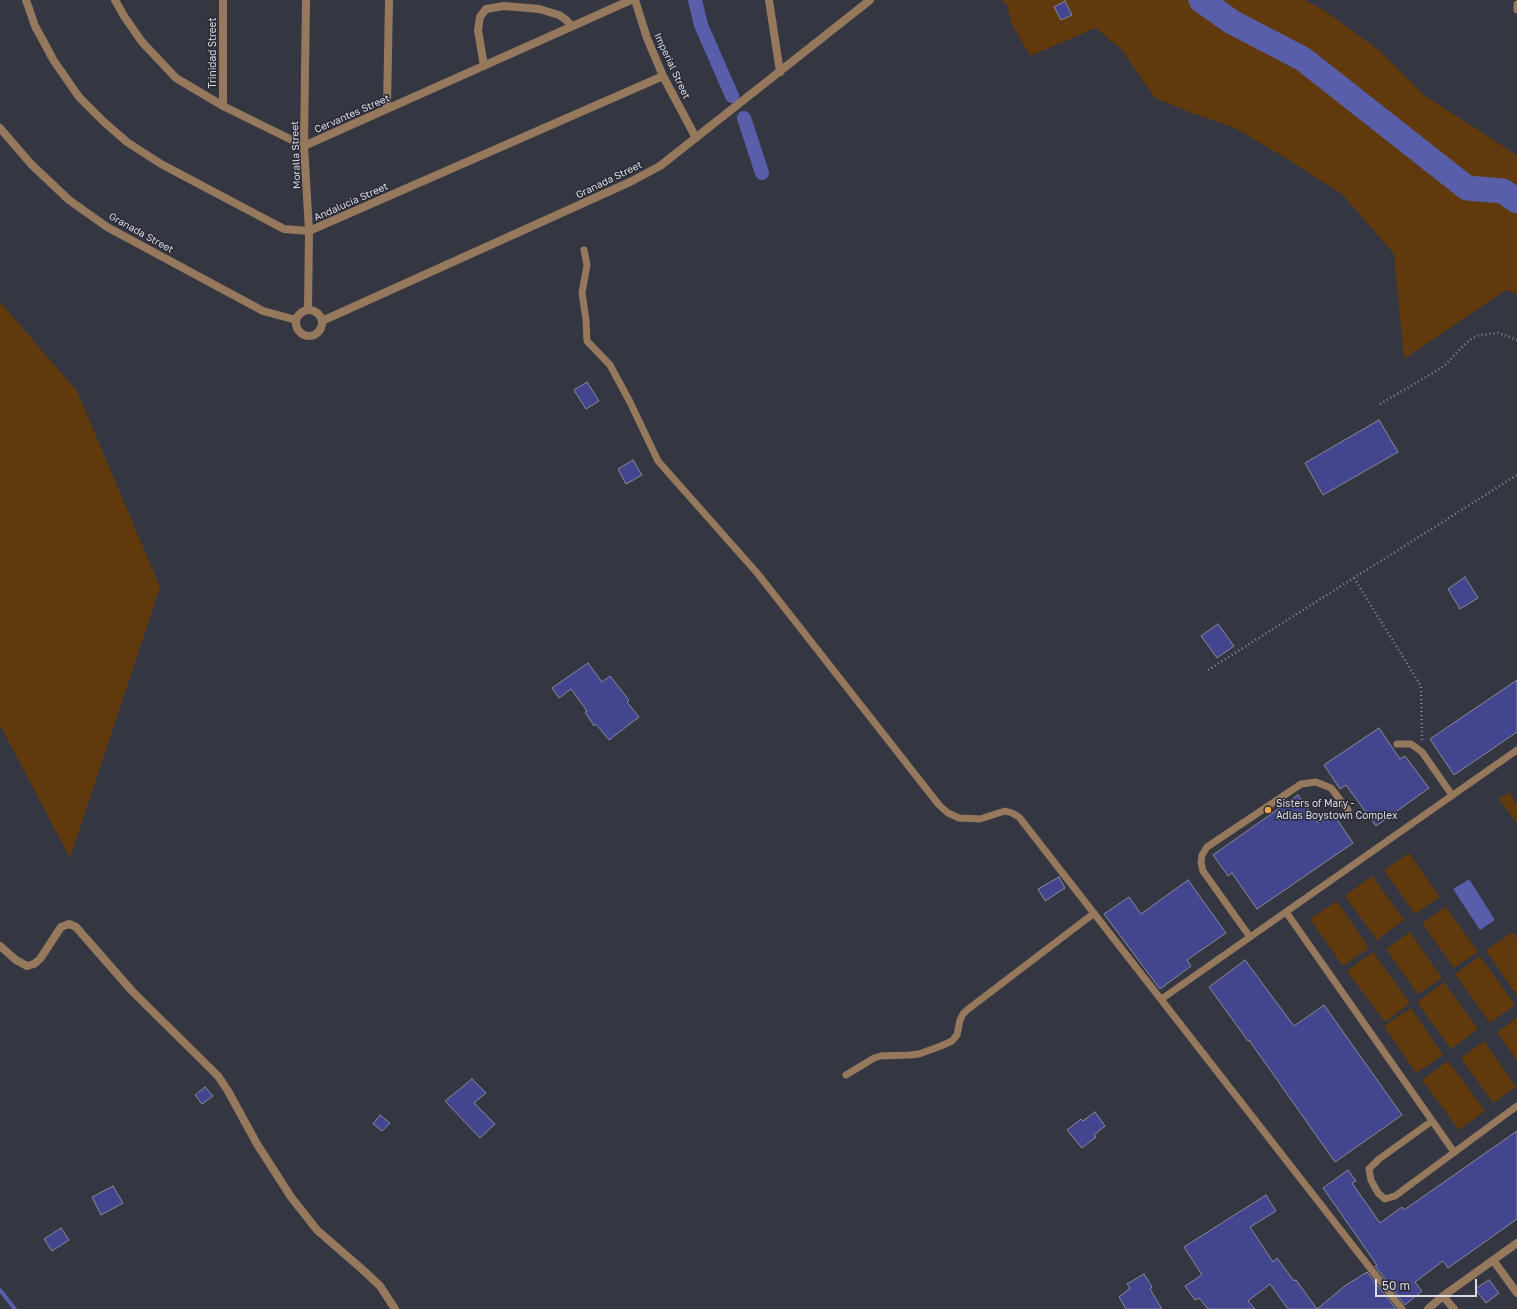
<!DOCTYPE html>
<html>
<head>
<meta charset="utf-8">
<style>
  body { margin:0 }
  #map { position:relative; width:1517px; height:1309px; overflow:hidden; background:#343641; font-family:"Golos Text",sans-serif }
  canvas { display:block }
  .scale { position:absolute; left:1375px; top:1279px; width:102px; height:18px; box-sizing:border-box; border:2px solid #dbdde4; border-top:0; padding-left:5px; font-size:12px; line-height:14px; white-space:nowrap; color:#dbdde4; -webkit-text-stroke:3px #2a2b36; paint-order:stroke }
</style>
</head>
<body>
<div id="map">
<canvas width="1517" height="1309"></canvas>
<div class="scale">50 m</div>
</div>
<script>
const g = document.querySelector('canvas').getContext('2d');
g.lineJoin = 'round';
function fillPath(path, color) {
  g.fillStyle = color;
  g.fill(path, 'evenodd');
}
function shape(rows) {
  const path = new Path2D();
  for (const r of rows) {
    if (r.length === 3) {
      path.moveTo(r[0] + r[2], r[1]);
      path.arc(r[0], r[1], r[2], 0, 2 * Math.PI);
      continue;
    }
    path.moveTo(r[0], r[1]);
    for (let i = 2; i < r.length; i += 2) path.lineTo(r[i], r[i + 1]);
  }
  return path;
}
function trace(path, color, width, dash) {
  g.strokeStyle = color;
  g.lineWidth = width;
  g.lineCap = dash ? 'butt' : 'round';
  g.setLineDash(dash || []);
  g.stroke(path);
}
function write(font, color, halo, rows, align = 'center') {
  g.font = font + ' "Golos Text",sans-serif';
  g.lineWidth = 3;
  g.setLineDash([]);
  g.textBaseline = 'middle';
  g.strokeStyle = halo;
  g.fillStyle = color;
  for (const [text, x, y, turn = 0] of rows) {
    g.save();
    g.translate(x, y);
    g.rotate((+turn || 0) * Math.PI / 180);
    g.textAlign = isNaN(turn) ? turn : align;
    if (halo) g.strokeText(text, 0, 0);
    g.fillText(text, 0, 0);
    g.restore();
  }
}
fillPath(shape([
  [687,0,700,0,705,25,736,93,730,98],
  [1002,0,1305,0,1325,11,1380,51,1425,96,1517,155,1517,294,1506,290,1404,359,1394,254,1342,194,1284,157,1235,128,1192,113,1155,98,1122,50,1096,28,1030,56,1011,22,1007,5],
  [0,302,77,391,160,587,70,858,0,725],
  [1509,792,1517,804,1517,820,1515,821,1499,799],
  [1409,853,1440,897,1415,914,1384,870],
  [1372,876,1404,920,1377,940,1345,896],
  [1337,901,1369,948,1343,966,1310,919],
  [1446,907,1478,952,1454,968,1422,923],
  [1410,932,1442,978,1418,994,1386,949],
  [1513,932,1517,938,1517,996,1486,950],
  [1373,952,1410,1003,1385,1022,1347,971],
  [1480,956,1515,1005,1490,1023,1455,974],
  [1444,982,1478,1029,1451,1049,1417,1002],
  [1411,1008,1443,1055,1416,1073,1384,1026],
  [1517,1018,1517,1061,1497,1032],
  [1484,1041,1516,1087,1493,1103,1461,1058],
  [1448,1061,1485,1111,1459,1130,1422,1080]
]), '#603a0c');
fillPath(shape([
  [1469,879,1495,920,1480,930,1453,889]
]), '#585eaa');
trace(shape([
  [0,1290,15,1309]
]), '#585eaa', 4);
trace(shape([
  [695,0,701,25,732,96],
  [744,118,762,173]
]), '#585eaa', 14);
trace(shape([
  [1201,0,1232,22,1303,59,1467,188,1503,191,1517,201]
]), '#585eaa', 25);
const building = shape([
  [1065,1,1072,15,1061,20,1054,7,1065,1],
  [587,382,599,401,586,409,574,390,587,382],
  [1379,420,1398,452,1323,495,1305,463,1379,420],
  [633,460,642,475,626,484,618,469,633,460],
  [1465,577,1478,598,1460,609,1448,589,1465,577],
  [1218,624,1234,646,1217,658,1201,636,1218,624],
  [588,663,602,682,610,676,629,700,627,702,639,717,609,740,596,724,594,726,585,712,587,711,571,689,559,698,552,688,588,663],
  [1517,680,1517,732,1454,775,1430,739,1517,680],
  [1379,728,1400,759,1405,756,1429,788,1376,826,1346,785,1340,789,1324,765,1379,728],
  [1298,795,1318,823,1332,812,1353,843,1257,909,1232,873,1228,876,1213,855,1298,795],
  [1059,877,1065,888,1045,901,1038,889,1059,877],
  [1188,880,1226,933,1187,960,1191,966,1160,989,1104,914,1129,897,1141,914,1188,880],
  [1245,960,1294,1026,1324,1005,1402,1115,1335,1162,1249,1040,1248,1041,1209,987,1245,960],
  [472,1079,486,1093,474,1103,495,1124,480,1138,445,1101,472,1079],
  [205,1087,213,1096,202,1104,195,1095,205,1087],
  [1095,1112,1105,1126,1094,1135,1096,1137,1082,1148,1067,1130,1081,1119,1083,1121,1095,1112],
  [380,1115,390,1123,382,1131,373,1124,380,1115],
  [1517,1131,1517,1219,1448,1268,1443,1261,1415,1282,1422,1291,1405,1305,1375,1266,1377,1265,1323,1188,1348,1170,1356,1181,1352,1183,1380,1223,1402,1207,1404,1210,1517,1131],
  [113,1186,123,1203,101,1215,92,1197,113,1186],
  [1266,1195,1276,1211,1250,1227,1273,1262,1277,1258,1294,1281,1296,1280,1317,1309,1346,1285,1367,1272,1396,1309,1288,1309,1270,1284,1248,1301,1255,1309,1208,1309,1199,1298,1195,1300,1185,1286,1202,1275,1184,1247,1266,1195],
  [61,1228,69,1240,52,1251,44,1239,61,1228],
  [1144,1274,1152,1287,1150,1289,1162,1309,1126,1309,1119,1297,1130,1288,1127,1284,1144,1274],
  [1489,1280,1499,1293,1486,1303,1475,1289,1489,1280]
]);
fillPath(building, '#43468f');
trace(building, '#878a97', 1);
trace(shape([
  [1380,404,1438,370,1445,365,1466,343,1473,338,1480,335,1498,333,1517,340],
  [1354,578,1421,686,1422,740],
  [1208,670,1517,475]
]), '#888a93', 2.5, [1, 3]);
trace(shape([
  [1517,4,1517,10],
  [584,250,587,265,582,293,586,320,587,341,610,365,630,402,658,461,758,574,939,805,948,813,959,818,980,819,1005,811,1012,813,1019,817,1402,1309],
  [1397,744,1411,744,1422,752,1452,795],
  [1286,912,1454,1152],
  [1250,937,1203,871,1201,862,1202,855,1207,847,1301,784,1316,782,1331,788,1348,810],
  [1163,998,1517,750],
  [846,1075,874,1058,881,1056,909,1055,919,1054,941,1046,952,1041,957,1035,960,1020,963,1014,967,1010,1093,914],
  [1432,1121,1379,1159,1369,1169,1371,1180,1378,1193,1385,1199,1395,1196,1517,1106]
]), '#96795d', 7);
trace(shape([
  [26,0,35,26,54,61,79,97,104,122,127,142,161,164,284,229,309,231,663,76],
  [115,0,124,16,142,42,176,78,223,106,304,146,631,0],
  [306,0,304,146,309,231,308,310],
  [635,0,647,38,663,76,696,138],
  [769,0,780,72],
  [484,66,478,30,480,17,486,9,504,6,539,9,559,15,565,19,572,26],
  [223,106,223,0],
  [387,109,389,0],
  [0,128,31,164,69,200,107,227,263,311,296,320],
  [309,323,13],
  [322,321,630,182,660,166,870,0],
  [0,946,16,960,27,966,34,964,40,959,61,927,69,924,76,927,132,991,218,1076,228,1091,257,1144,291,1197,317,1230,363,1270,380,1286,395,1309],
  [1493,1260,1517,1293],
  [1443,1296,1454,1309],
  [1428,1309,1443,1296,1517,1243]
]), '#96795d', 8);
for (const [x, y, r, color] of [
  [1268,810,4,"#f5a246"]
]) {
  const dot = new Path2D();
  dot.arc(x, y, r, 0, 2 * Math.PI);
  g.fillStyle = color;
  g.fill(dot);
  trace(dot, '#2a2b36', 1.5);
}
write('10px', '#dbdde4', '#2a2b36', [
  ["Trinidad Street",213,53,-90],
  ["Imperial Street",672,66,65],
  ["Cervantes Street",352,114,-24],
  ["Moralla Street",296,155,-92],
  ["Granada Street",609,180,-26],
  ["Andalucia Street",351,202,-24],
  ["Granada Street",141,233,29]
]);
write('10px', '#dbdde4', '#2a2b36', [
  ["Sisters of Mary -",1276,804],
  ["Adlas Boystown Complex",1276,816]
], 'left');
</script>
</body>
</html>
